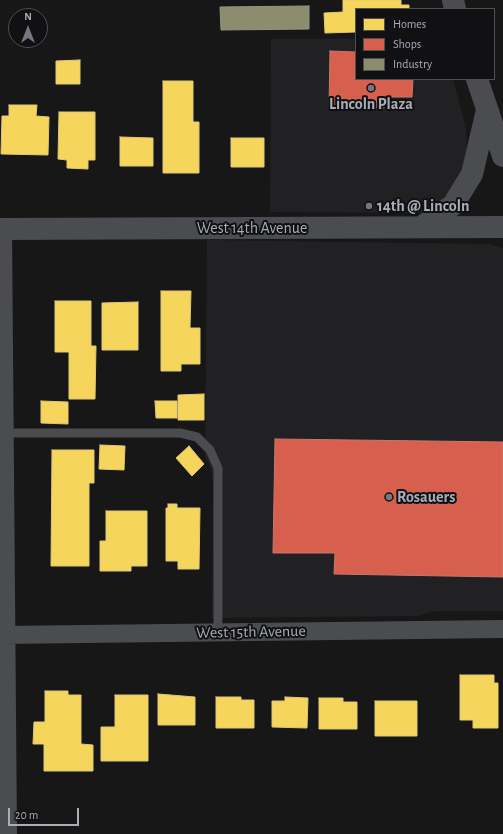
<!DOCTYPE html>
<html>
<head>
<meta charset="utf-8">
<style>
  body { margin:0 }
  #map { position:relative; width:503px; height:834px; overflow:hidden; background:#171717; font-family:"Alegreya Sans",sans-serif }
  canvas { display:block }
  .legend { position:absolute; left:355px; top:8px; width:140px; height:72px; box-sizing:border-box; background:#111113; border:1px solid #4d4f55; margin:0; padding:5px 7px; list-style:none; font-size:12px; color:#a8adb8 }
  .legend li { display:flex; align-items:center; gap:8px; height:20px }
  .legend b { width:20px; border:1px solid #4d4f55 }
  .north { position:absolute; left:8px; top:8px; width:40px; height:40px; box-sizing:border-box; background:#111113; border:1px solid #4d4f55; border-radius:50%; rotate:0deg; font-size:11px; font-weight:700; line-height:16px; text-align:center; color:#a8adb8 }
  .north::after { content:''; display:block; margin:auto; width:14px; height:18px; background:#757880; clip-path:polygon(50% 0,100% 100%,50% 72%,0 100%) }
  .scale { position:absolute; left:8px; top:808px; width:71px; height:18px; box-sizing:border-box; border:2px solid #a8adb8; border-top:0; padding-left:5px; font-size:12px; line-height:14px; white-space:nowrap; color:#a8adb8; -webkit-text-stroke:3px #111113; paint-order:stroke }
</style>
</head>
<body>
<div id="map">
<canvas width="503" height="834"></canvas>
<ul class="legend">
<li><b style="height:11px;background:#f6d55c"></b>Homes</li>
<li><b style="height:11px;background:#d6604d"></b>Shops</li>
<li><b style="height:11px;background:#8c8c6e"></b>Industry</li>
</ul>
<div class="north">N</div>
<div class="scale">20 m</div>
</div>
<script>
const g = document.querySelector('canvas').getContext('2d');
g.lineJoin = 'round';
function fillPath(path, color) {
  g.fillStyle = color;
  g.fill(path, 'evenodd');
}
function shape(rows) {
  const path = new Path2D();
  for (const r of rows) {
    path.moveTo(r[0], r[1]);
    for (let i = 2; i < r.length; i += 2) path.lineTo(r[i], r[i + 1]);
  }
  return path;
}
function trace(path, color, width, dash) {
  g.strokeStyle = color;
  g.lineWidth = width;
  g.lineCap = dash ? 'butt' : 'round';
  g.setLineDash(dash || []);
  g.stroke(path);
}
function write(font, color, halo, rows, align = 'center') {
  g.font = font + ' "Alegreya Sans",sans-serif';
  g.lineWidth = 4;
  g.setLineDash([]);
  g.textBaseline = 'middle';
  g.strokeStyle = halo;
  g.fillStyle = color;
  for (const [text, x, y, turn = 0] of rows) {
    g.save();
    g.translate(x, y);
    g.rotate((+turn || 0) * Math.PI / 180);
    g.textAlign = isNaN(turn) ? turn : align;
    if (halo) g.strokeText(text, 0, 0);
    g.fillText(text, 0, 0);
    g.restore();
  }
}
fillPath(shape([
  [271,39,356,39,356,79,453,79,466,128,467,159,456,183,441,201,419,213,270,212],
  [207,240,489,244,503,248,503,611,435,611,417,616,212,618,213,483,211,468,205,456]
]), '#212123');
const homes = shape([
  [343,0,401,0,401,5,409,5,409,9,356,9,356,32,325,33,324,13,343,12,343,0],
  [80,60,80,84,56,84,56,61,80,60],
  [163,81,193,81,193,122,199,122,199,173,163,173,163,81],
  [9,105,37,105,36,116,49,117,48,155,1,154,2,116,9,116,9,105],
  [59,112,95,112,95,160,88,160,88,169,67,168,67,160,58,159,59,112],
  [120,137,153,138,153,166,120,166,120,137],
  [231,138,264,138,264,167,231,167,231,138],
  [161,291,191,291,190,328,200,328,200,364,181,364,181,371,161,371,161,291],
  [55,301,91,301,91,346,96,346,95,399,69,399,69,352,55,352,55,301],
  [138,302,138,350,102,350,102,303,138,302],
  [204,394,204,420,178,420,178,395,204,394],
  [41,401,68,402,68,424,41,423,41,401],
  [155,401,177,401,177,418,156,418,155,401],
  [100,445,125,446,124,470,99,469,100,445],
  [189,446,204,464,192,476,176,458,189,446],
  [52,450,94,450,94,483,89,483,89,566,51,566,52,450],
  [168,504,177,504,177,508,200,508,199,569,178,569,178,561,166,561,166,508,168,508,168,504],
  [106,511,147,511,147,566,131,566,131,571,100,571,100,541,106,541,106,511],
  [460,675,494,675,494,683,498,683,498,728,473,728,473,720,460,720,460,675],
  [45,691,68,691,68,695,81,695,81,744,93,745,93,771,44,771,44,744,33,744,34,722,45,722,45,691],
  [158,694,195,697,195,725,158,725,158,694],
  [115,695,148,695,148,761,101,761,101,727,115,727,115,695],
  [216,697,241,697,241,700,254,700,254,728,216,728,216,697],
  [285,697,308,698,307,728,272,727,272,701,285,701,285,697],
  [319,698,343,698,343,702,357,702,357,729,319,729,319,698],
  [375,701,417,701,417,736,375,736,375,701]
]);
fillPath(homes, '#f6d55c');
trace(homes, '#dfc978', 1);
const shops = shape([
  [330,51,356,52,356,79,413,79,412,97,384,97,384,108,329,107,330,51],
  [275,439,503,442,503,577,334,574,335,553,273,553,275,439]
]);
fillPath(shops, '#d6604d');
trace(shops, '#c8776d', 1);
const industry = shape([
  [309,6,309,29,221,30,220,7,309,6]
]);
fillPath(industry, '#8c8c6e');
trace(industry, '#949684', 1);
trace(shape([
  [1,433,180,433,197,437,210,450,218,468,218,633]
]), '#4b4c50', 9);
trace(shape([
  [3,229,8,834],
  [0,635,503,629]
]), '#4b4c50', 18);
trace(shape([
  [453,0,455,9],
  [477,79,503,156],
  [421,227,453,205,472,174,487,110],
  [0,229,503,227]
]), '#4b4c50', 22);
for (const [x, y, r, color] of [
  [371,88,4,"#757880"],
  [369,206,4,"#757880"],
  [389,497,4,"#757880"]
]) {
  const dot = new Path2D();
  dot.arc(x, y, r, 0, 2 * Math.PI);
  g.fillStyle = color;
  g.fill(dot);
  trace(dot, '#111113', 1.5);
}
write('bold 16px', '#a8adb8', '#111113', [
  ["Lincoln Plaza",371,104,"center"],
  ["14th @ Lincoln",377,206],
  ["Rosauers",397,497]
], 'left');
write('16px', '#a8adb8', '#111113', [
  ["West 14th Avenue",252,228],
  ["West 15th Avenue",251,632,-1]
]);
</script>
</body>
</html>
